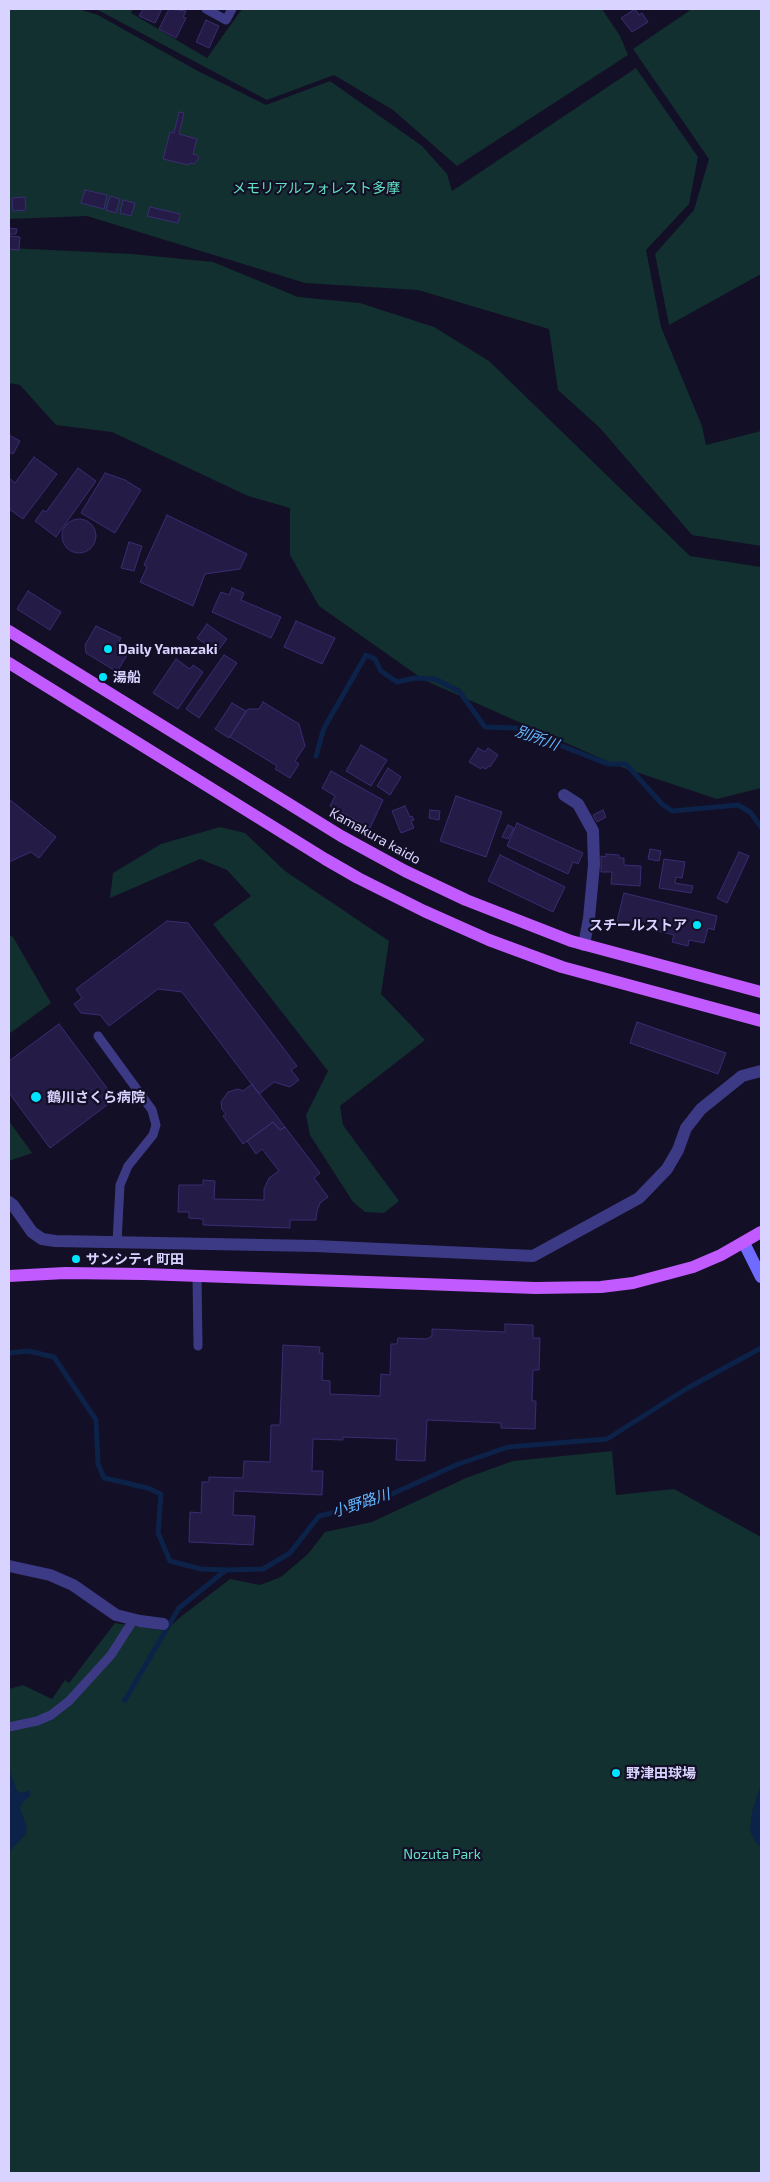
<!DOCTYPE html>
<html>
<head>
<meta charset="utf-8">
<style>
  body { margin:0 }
  #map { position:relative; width:770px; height:2182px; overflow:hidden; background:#130f26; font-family:"Exo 2",sans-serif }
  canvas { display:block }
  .frame { position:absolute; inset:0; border:10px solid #d9d4ff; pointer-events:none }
</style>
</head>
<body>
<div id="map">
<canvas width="770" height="2182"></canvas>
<div class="frame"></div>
</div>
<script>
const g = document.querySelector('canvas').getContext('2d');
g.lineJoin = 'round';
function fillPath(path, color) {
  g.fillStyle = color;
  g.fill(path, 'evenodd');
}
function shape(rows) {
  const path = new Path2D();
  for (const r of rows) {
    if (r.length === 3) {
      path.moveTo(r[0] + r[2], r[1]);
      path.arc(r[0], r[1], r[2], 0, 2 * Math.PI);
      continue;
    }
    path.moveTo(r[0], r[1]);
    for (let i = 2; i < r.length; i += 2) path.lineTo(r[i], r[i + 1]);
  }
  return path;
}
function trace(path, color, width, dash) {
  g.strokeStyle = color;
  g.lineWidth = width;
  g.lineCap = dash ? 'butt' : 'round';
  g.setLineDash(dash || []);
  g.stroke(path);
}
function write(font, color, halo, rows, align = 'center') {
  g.font = font + ' "Exo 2","Noto Sans JP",sans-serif';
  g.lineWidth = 4.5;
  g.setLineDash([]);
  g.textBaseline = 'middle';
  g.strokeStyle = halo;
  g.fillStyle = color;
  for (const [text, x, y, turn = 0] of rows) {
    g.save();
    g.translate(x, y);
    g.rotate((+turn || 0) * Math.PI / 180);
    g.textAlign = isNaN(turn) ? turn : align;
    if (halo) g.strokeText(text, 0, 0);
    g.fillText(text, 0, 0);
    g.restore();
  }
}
fillPath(shape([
  [9,9,78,9,98,15,196,70,266,105,330,81,422,146,447,174,452,191,636,68,698,157,689,204,646,250,661,327,702,426,706,445,761,431,761,546,692,535,600,428,558,390,549,329,418,290,305,283,87,216,9,219],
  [96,9,133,9,131,13,207,58,242,9,602,9,620,36,628,55,457,166,393,110,334,75,267,100],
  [692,9,761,9,761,274,669,325,655,254,694,210,709,159,633,49],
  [9,248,132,254,213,262,298,297,360,303,434,327,489,361,690,556,761,567,761,788,717,799,618,766,424,680,319,606,290,555,290,508,248,496,112,432,56,425,20,385,9,383],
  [220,827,245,833,285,871,389,941,381,994,425,1040,340,1106,343,1125,399,1201,384,1213,365,1212,353,1202,310,1135,306,1115,328,1071,213,924,251,896,227,870,200,859,110,898,113,873,161,844],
  [9,935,13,937,51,1003,9,1034],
  [9,1121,32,1153,9,1161],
  [612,1451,616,1495,674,1489,761,1537,761,2173,9,2173,9,1689,23,1685,52,1699,65,1680,69,1683,115,1623,166,1631,178,1619,230,1579,260,1585,281,1577,308,1554,325,1532,372,1522,466,1478,513,1461]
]), '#12302f');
fillPath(shape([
  [9,1773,11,1774,17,1791,22,1793,28,1790,31,1795,22,1803,20,1808,27,1828,26,1834,9,1852],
  [761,1783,761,1847,756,1843,750,1831,752,1812]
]), '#0c2248');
trace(shape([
  [316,756,324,728,366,655,375,659,381,671,397,682,415,678,435,679,459,691,485,727,516,728,608,764,626,764,662,804,672,811,738,805,750,812,761,827],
  [9,1353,28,1351,54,1357,96,1420,98,1464,104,1478,148,1488,161,1494,158,1533,170,1561,201,1569,226,1570,263,1569,290,1553,319,1516,372,1503,456,1465,508,1447,607,1439,686,1389,761,1348],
  [125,1700,179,1608,226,1570]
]), '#0c2248', 5);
const building = shape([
  [143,9,162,9,155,23,139,16,143,9],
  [169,9,186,11,183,17,186,18,176,38,159,29,169,9],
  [635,9,639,15,642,13,648,22,632,32,621,18,635,9],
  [206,20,219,26,209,48,196,42,206,20],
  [179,112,184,113,179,134,197,139,193,154,197,155,199,158,194,164,190,163,189,165,163,159,170,132,174,133,179,112],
  [85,190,107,195,104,209,81,203,85,190],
  [110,196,120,199,116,213,106,210,110,196],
  [25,197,26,210,13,211,12,198,25,197],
  [123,200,135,203,131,216,120,213,123,200],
  [150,207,180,214,178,223,147,216,150,207],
  [9,228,17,229,16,234,10,234,10,236,20,237,19,250,9,249,9,228],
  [9,435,20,441,13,454,9,452,9,435],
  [34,457,57,474,23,519,9,509,9,478,15,483,34,457],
  [78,468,96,481,56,537,35,521,43,510,46,512,78,468],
  [105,473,125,480,141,490,115,533,81,513,105,473],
  [167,515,247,554,240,569,205,574,193,606,140,582,147,567,144,565,167,515],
  [79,536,17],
  [129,542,142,546,134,571,121,568,129,542],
  [232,588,244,593,241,600,281,617,271,638,212,612,221,592,229,595,232,588],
  [28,591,61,612,50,630,17,609,28,591],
  [296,621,335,638,322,664,284,647,296,621],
  [207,624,227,639,217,652,197,638,207,624],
  [96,626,121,638,119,641,131,648,117,672,86,653,85,645,96,626],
  [224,655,237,663,199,718,186,709,224,655],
  [176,659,190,669,193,665,203,672,178,709,153,693,176,659],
  [263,702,299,724,305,746,295,761,299,764,290,778,275,769,277,766,230,737,248,709,259,709,263,702],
  [232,703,246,711,229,738,215,729,232,703],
  [361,745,387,760,371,786,346,771,361,745],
  [478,748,485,752,488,748,498,755,490,767,488,766,486,769,482,767,481,769,469,762,478,748],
  [388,768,401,777,390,795,377,786,388,768],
  [331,771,383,800,370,828,330,806,335,796,322,788,331,771],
  [456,796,502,812,486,857,440,841,456,796],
  [9,799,56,837,39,858,31,852,9,862,9,799],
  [405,806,410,817,412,816,414,820,411,821,414,828,401,833,392,811,405,806],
  [430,810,440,811,439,820,429,818,430,810],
  [603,810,606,817,597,822,593,815,603,810],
  [517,823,583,853,578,864,573,862,568,874,507,846,517,823],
  [508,825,514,828,508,839,502,837,508,825],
  [650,849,661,851,659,861,648,859,650,849],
  [739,852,749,856,727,903,717,898,739,852],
  [606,854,619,855,619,858,624,858,624,865,641,866,640,886,611,884,612,872,601,872,601,856,606,857,606,854],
  [500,855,565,887,553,912,488,881,500,855],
  [664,859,685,862,682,878,676,877,675,883,693,886,691,893,659,888,664,859],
  [624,893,717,916,714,930,708,928,704,943,689,940,688,946,672,942,674,935,617,921,624,893],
  [167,921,188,923,297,1066,291,1070,299,1080,290,1087,274,1082,259,1094,182,992,158,989,109,1026,100,1015,81,1013,74,1004,82,998,76,989,167,921],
  [637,1022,726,1053,718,1074,630,1043,637,1022],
  [59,1024,115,1099,50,1148,9,1093,9,1061,59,1024],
  [252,1084,285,1127,280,1130,273,1122,243,1144,223,1116,226,1114,222,1109,221,1102,228,1092,238,1089,243,1091,252,1084],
  [273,1122,280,1130,285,1127,320,1173,314,1178,328,1197,320,1203,317,1211,316,1220,290,1220,290,1228,203,1225,203,1219,189,1218,189,1212,178,1212,179,1185,203,1185,203,1180,215,1181,214,1199,264,1200,264,1189,269,1178,279,1171,262,1149,256,1154,247,1141,273,1122],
  [505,1324,533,1325,533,1338,540,1338,539,1370,533,1370,532,1401,536,1401,535,1429,501,1428,501,1423,427,1420,425,1461,396,1460,397,1439,343,1437,343,1440,313,1439,312,1471,323,1471,322,1495,234,1491,233,1515,255,1516,253,1545,189,1542,190,1512,201,1513,202,1482,209,1482,209,1477,243,1478,244,1461,270,1462,271,1425,280,1425,283,1345,320,1347,319,1353,323,1353,322,1380,330,1381,330,1394,380,1396,381,1374,390,1375,391,1344,397,1344,398,1338,427,1339,432,1336,432,1329,505,1332,505,1324]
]);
fillPath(building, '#241b47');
trace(building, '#3b2d73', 1);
trace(shape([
  [206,9,226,20,232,9],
  [98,1036,152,1110,156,1125,153,1135,128,1166,120,1185,117,1242],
  [197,1276,198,1346],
  [9,1727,37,1721,51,1715,69,1701,111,1655,134,1619]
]), '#3d3a85', 9);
trace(shape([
  [564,795,578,804,593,831,594,865,589,918,584,945],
  [9,1202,13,1205,32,1232,42,1239,55,1241,315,1246,533,1256,639,1198,667,1169,678,1150,686,1128,701,1109,742,1076,761,1071],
  [9,1566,50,1575,73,1585,116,1615,140,1621,163,1624]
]), '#3d3a85', 12);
trace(shape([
  [744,1243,761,1277]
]), '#6f6bff', 12);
trace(shape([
  [9,631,341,836,405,871,466,900,571,941,761,992],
  [9,663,325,859,358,878,424,911,489,940,562,967,761,1021],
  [9,1276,65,1273,144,1274,535,1288,601,1287,633,1283,693,1267,721,1255,761,1232]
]), '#c25bff', 12);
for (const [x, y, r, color] of [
  [108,649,5,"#00e5ff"],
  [103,677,5,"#00e5ff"],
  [697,925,5,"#00e5ff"],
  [36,1097,6,"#00e5ff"],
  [76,1259,5,"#00e5ff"],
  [616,1773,5,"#00e5ff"]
]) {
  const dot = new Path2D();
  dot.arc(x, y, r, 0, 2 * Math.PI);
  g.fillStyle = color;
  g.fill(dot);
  trace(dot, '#130f26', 2);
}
write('14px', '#5fe0c0', '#130f26', [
  ["メモリアルフォレスト多摩",316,188],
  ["Nozuta Park",442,1854]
]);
write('bold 14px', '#d9d4ff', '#130f26', [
  ["Daily Yamazaki",118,649],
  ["湯船",113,677],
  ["スチールストア",687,925,"right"],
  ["鶴川さくら病院",47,1097],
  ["サンシティ町田",86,1259],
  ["野津田球場",626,1773]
], 'left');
write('14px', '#d9d4ff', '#130f26', [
  ["Kamakura kaido",375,836,29]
]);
write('italic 15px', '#62b6ff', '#130f26', [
  ["別所川",537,738,20],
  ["小野路川",361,1503,-18]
]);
</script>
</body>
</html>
